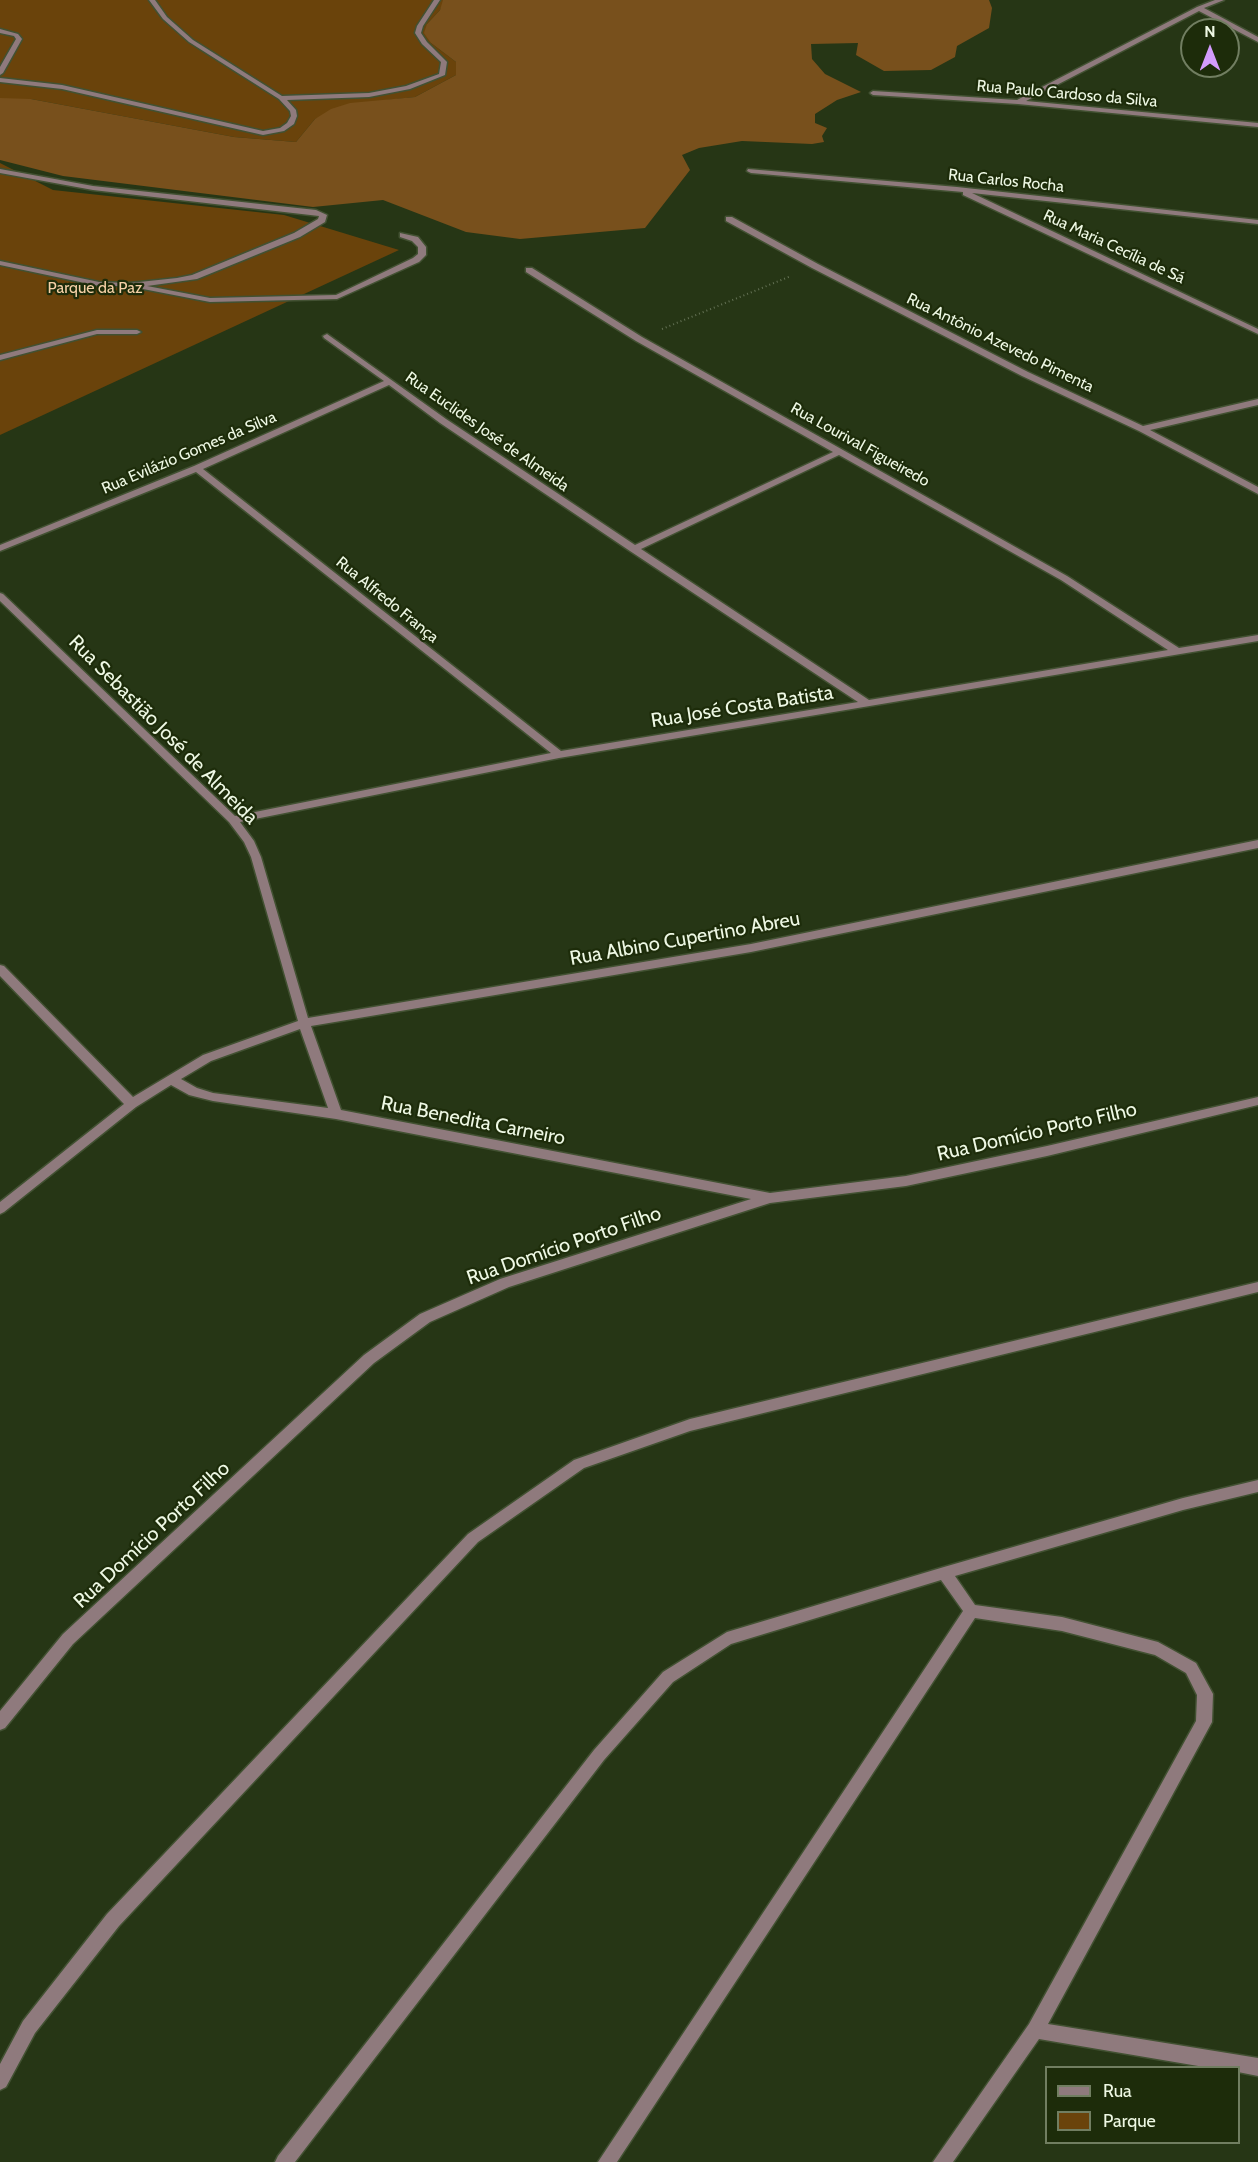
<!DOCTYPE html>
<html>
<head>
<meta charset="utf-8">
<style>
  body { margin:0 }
  #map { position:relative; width:1258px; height:2162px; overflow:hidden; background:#263615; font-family:Cabin,sans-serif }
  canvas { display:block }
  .legend { position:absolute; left:1045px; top:2066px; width:195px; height:78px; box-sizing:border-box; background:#1d2c0a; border:2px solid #717e61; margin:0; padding:8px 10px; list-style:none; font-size:18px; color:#eef8e4 }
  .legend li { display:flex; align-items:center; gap:12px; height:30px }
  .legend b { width:30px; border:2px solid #717e61 }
  .north { position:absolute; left:1180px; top:18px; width:60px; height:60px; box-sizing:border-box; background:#1d2c0a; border:2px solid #717e61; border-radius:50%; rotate:0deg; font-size:16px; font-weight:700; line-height:24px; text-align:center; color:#eef8e4 }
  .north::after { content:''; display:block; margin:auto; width:21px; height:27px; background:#d39cfc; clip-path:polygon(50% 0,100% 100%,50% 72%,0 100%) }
</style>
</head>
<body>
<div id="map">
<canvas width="1258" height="2162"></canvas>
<ul class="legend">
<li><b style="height:8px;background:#8f7a7d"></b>Rua</li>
<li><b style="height:16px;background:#6a430b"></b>Parque</li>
</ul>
<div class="north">N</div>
</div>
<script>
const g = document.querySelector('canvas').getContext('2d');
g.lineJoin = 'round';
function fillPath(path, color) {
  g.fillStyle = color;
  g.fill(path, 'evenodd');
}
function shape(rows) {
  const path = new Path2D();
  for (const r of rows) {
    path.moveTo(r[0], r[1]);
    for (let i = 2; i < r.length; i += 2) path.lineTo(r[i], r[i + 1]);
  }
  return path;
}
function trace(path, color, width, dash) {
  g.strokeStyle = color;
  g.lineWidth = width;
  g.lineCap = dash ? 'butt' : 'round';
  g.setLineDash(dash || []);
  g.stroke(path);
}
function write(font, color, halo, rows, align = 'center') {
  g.font = font + ' Cabin,sans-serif';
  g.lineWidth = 4.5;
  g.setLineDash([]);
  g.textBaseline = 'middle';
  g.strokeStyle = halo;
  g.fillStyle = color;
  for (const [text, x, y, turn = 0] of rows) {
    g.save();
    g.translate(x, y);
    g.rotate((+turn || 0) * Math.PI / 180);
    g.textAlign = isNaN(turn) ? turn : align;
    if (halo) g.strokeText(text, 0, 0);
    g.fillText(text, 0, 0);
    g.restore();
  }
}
fillPath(shape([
  [0,0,445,0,440,10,427,24,431,43,456,62,456,75,415,97,387,100,315,119,296,142,234,137,31,99,0,99],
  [0,163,53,190,284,215,399,250,0,435]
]), '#6a430b');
fillPath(shape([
  [443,0,989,0,992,8,989,28,957,46,955,57,931,70,884,71,856,55,858,43,811,44,812,59,825,74,861,92,837,100,815,114,815,123,827,128,822,136,824,142,812,144,742,141,699,148,682,155,690,170,645,228,520,239,466,232,383,200,313,207,63,176,0,160,0,98,31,99,234,137,296,142,315,119,331,109,350,103,415,97,456,75,456,62,431,43,424,33,427,24,440,10]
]), '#78501c');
const service = shape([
  [149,0,155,0,167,17,193,40,282,96,369,93,406,86,439,74,441,62,422,44,415,33,417,26,434,0,440,0,423,26,421,33,427,42,447,62,445,75,410,89,369,97,287,100,296,110,297,116,294,124,284,131,263,135,62,89,0,82,0,78,62,85,263,131,280,128,287,123,291,116,290,111,279,99,189,42,163,19,149,0],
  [0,29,18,34,22,39,3,73,0,75,0,67,16,39,14,36,0,33,0,29],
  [0,169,93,186,316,210,327,215,325,222,300,237,197,279,147,286,210,298,336,295,413,258,418,254,418,247,412,241,400,237,400,233,418,237,426,247,426,255,419,262,337,299,210,302,143,289,140,286,99,286,0,265,0,261,99,282,130,283,177,278,192,275,294,233,318,219,319,216,93,190,0,173,0,169],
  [97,330,137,330,141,332,137,334,97,334,0,360,0,355,97,330]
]);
const minor = shape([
  [1215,0,1224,0,1204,8,1258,37,1258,42,1199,11,1026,101,1258,123,1258,127,1018,104,873,95,870,93,873,91,1017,100,1197,7,1215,0],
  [748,169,957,187,1258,220,1258,224,972,193,1258,329,1258,334,963,195,963,192,751,173,747,171,748,169],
  [726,217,732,217,818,264,1028,372,1143,426,1258,399,1258,405,1150,430,1258,487,1258,494,1139,431,1022,376,812,268,726,221,726,217],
  [526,268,532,268,642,337,1067,576,1179,648,1258,635,1258,641,559,758,240,822,254,841,261,857,308,1018,751,944,1258,840,1258,848,751,952,311,1026,341,1110,770,1193,906,1176,1047,1146,1258,1097,1258,1105,1047,1156,906,1186,770,1203,509,1287,430,1322,374,1363,73,1644,5,1728,0,1730,0,1711,63,1634,364,1355,420,1314,500,1279,751,1199,336,1119,213,1101,189,1095,171,1085,136,1107,4,1212,0,1214,0,1202,124,1104,0,976,0,965,4,966,133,1097,203,1055,298,1021,251,857,244,842,229,822,0,601,0,593,3,594,235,816,551,753,196,472,0,551,0,545,194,466,384,381,324,338,323,336,327,334,446,419,635,545,833,452,636,341,526,272,526,268],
  [389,385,440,423,630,551,858,702,561,751,203,469,389,385],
  [839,455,1061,580,1168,650,869,700,641,549,839,455],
  [300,1029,328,1108,213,1093,197,1088,181,1079,211,1061,300,1029],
  [1258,1282,1258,1292,690,1431,584,1468,478,1542,119,1926,35,2033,6,2087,0,2090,0,2064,23,2021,107,1914,468,1534,574,1460,690,1419,1258,1282],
  [1258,1480,1258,1492,1183,1510,955,1576,975,1605,1062,1617,1158,1642,1196,1663,1213,1694,1212,1722,1048,2024,1258,2058,1258,2076,1238,2072,1238,2068,1210,2068,1039,2039,953,2162,933,2162,1029,2024,1196,1721,1197,1695,1186,1673,1155,1655,1062,1631,975,1618,617,2162,598,2162,963,1611,941,1580,731,1644,673,1682,604,1760,295,2162,275,2162,278,2156,594,1750,663,1672,727,1632,944,1567,1183,1498,1258,1480]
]);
trace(service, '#425132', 3);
trace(minor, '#425132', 3);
trace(shape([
  [662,329,791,276]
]), '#647255', 2, [1, 3]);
fillPath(service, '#8f7a7d');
fillPath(minor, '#8f7a7d');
write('16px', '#eef8e4', '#1d2c0a', [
  ["Rua Paulo Cardoso da Silva",1067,94,5],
  ["Rua Carlos Rocha",1006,181,6],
  ["Rua Maria Cecília de Sá",1114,247,25],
  ["Rua Antônio Azevedo Pimenta",1000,343,26],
  ["Rua Euclides José de Almeida",487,432,35],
  ["Rua Lourival Figueiredo",860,445,29],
  ["Rua Evilázio Gomes da Silva",189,453,-23],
  ["Rua Alfredo França",387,600,39]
]);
write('16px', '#f5d0a6', '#1d2c0a', [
  ["Parque da Paz",95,288]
]);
write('20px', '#eef8e4', '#1d2c0a', [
  ["Rua José Costa Batista",742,707,-9],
  ["Rua Sebastião José de Almeida",163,730,45],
  ["Rua Albino Cupertino Abreu",685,939,-10],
  ["Rua Benedita Carneiro",473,1121,11],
  ["Rua Domício Porto Filho",1037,1132,-13],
  ["Rua Domício Porto Filho",564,1246,-19],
  ["Rua Domício Porto Filho",152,1535,-43]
]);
</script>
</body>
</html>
